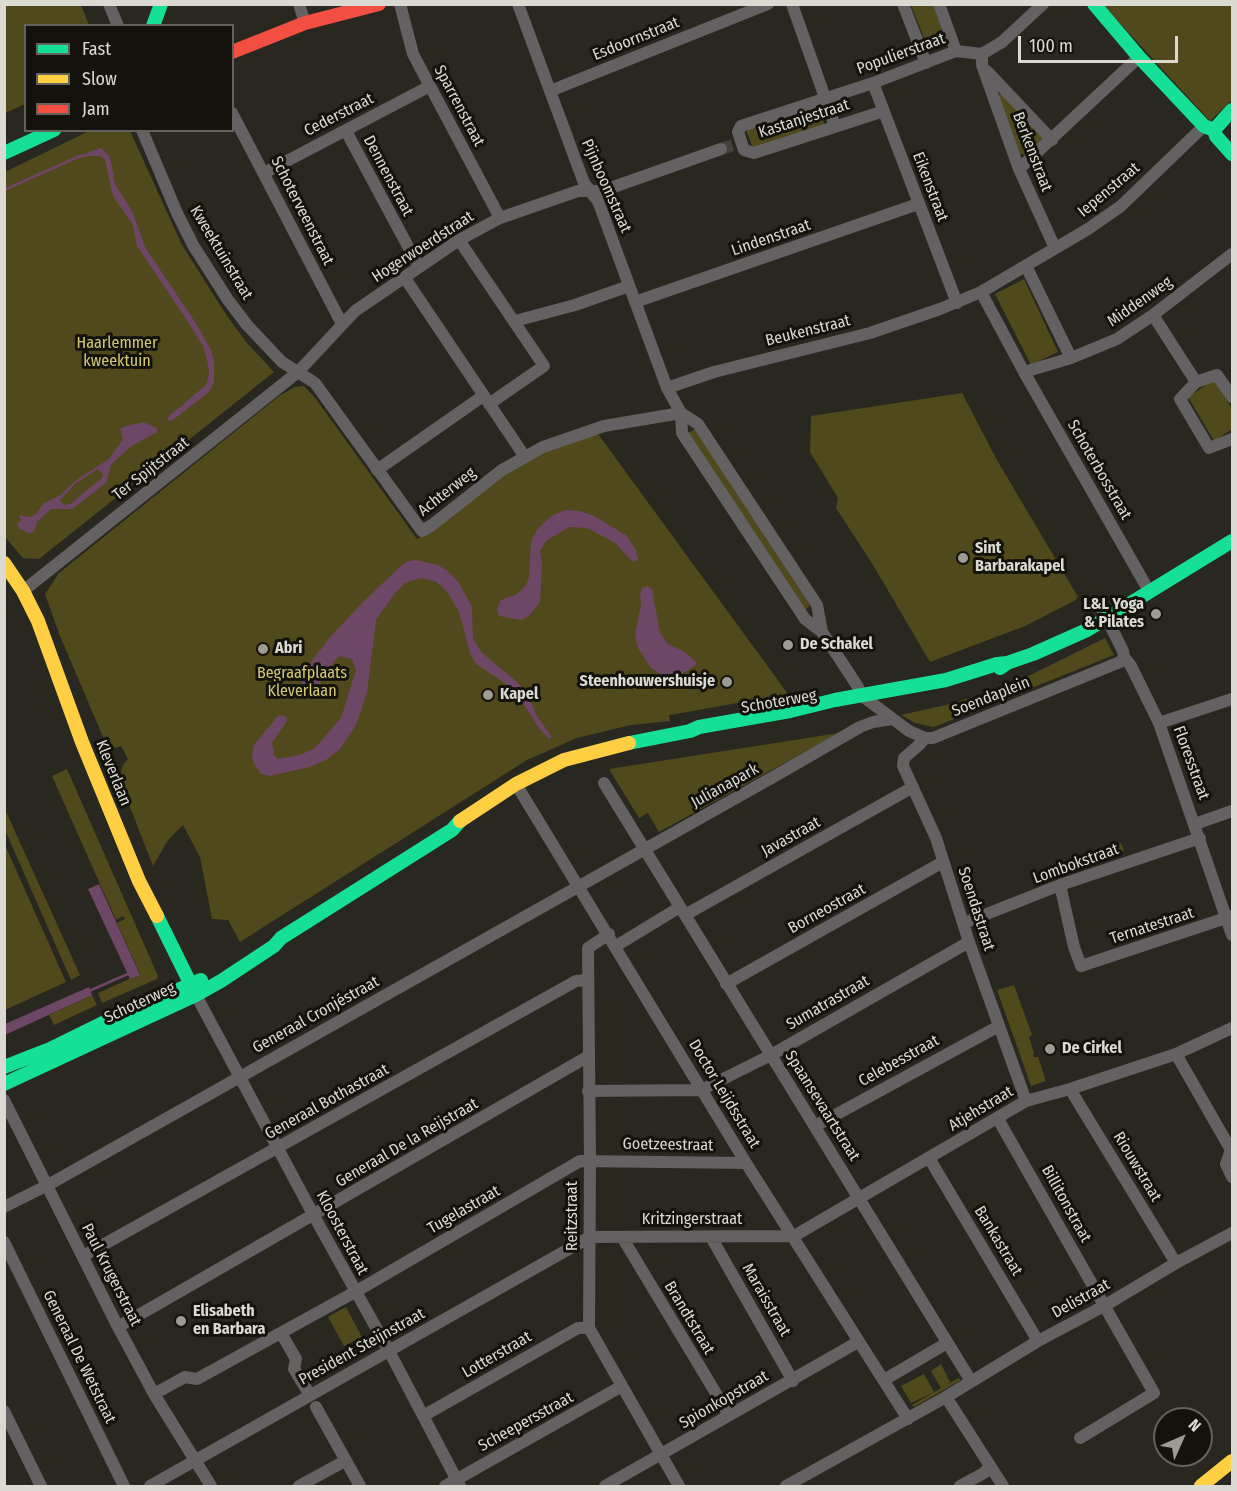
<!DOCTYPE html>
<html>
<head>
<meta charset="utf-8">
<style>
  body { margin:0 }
  #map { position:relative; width:1237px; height:1491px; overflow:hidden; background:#282720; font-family:"Fira Sans Condensed",sans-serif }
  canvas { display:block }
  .frame { position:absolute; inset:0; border:6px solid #dbdad2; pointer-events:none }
  .legend { position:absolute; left:24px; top:24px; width:210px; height:108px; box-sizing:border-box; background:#13120c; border:2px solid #63625b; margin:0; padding:8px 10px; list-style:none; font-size:18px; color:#dbdad2 }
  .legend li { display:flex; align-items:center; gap:12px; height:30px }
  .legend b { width:30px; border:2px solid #63625b }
  .north { position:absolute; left:1153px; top:1407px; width:60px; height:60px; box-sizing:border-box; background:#13120c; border:2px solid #63625b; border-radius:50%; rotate:45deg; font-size:16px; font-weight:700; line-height:24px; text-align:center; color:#dbdad2 }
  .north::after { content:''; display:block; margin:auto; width:21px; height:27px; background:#9c9b94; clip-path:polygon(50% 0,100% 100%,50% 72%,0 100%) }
  .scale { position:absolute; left:1018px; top:36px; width:160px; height:27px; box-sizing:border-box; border:3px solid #dbdad2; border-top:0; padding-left:8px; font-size:18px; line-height:21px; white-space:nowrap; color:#dbdad2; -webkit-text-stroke:4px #13120c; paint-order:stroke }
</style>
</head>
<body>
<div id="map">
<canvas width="1237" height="1491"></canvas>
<div class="frame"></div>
<ul class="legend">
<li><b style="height:8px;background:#16e098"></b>Fast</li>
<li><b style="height:8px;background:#ffcf43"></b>Slow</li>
<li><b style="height:8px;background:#f24e42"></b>Jam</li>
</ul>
<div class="north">N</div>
<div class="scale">100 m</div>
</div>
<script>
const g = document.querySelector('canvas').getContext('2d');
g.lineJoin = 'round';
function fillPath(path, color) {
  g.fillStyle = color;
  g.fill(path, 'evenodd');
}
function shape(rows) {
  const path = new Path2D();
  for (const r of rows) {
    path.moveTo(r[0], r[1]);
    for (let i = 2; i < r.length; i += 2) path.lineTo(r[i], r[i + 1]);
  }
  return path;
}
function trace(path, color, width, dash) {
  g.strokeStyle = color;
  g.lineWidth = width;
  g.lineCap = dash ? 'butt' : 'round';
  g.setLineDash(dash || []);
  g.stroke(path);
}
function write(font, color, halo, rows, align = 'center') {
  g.font = font + ' "Fira Sans Condensed",sans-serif';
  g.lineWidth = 6;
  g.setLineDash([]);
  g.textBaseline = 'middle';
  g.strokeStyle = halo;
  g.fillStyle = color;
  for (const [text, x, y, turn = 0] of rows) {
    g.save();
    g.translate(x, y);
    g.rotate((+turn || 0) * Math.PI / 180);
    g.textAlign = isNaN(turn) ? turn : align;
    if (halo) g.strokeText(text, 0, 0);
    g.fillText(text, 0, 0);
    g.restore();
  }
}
fillPath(shape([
  [5,5,81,5,89,25,26,26,25,104,5,113],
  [911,5,933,5,946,41,928,48],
  [1103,5,1232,5,1232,100,1210,121],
  [1003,92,1045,137,1025,155,1019,154,997,96],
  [817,103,825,126,754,151,745,127],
  [89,131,130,131,182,245,225,313,247,343,274,372,39,559,23,558,5,537,5,172],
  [1024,279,1058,352,1031,365,995,294],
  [1214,380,1232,409,1232,429,1214,441,1188,397],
  [304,386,316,399,417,539,504,472,538,454,598,434,788,694,676,714,669,715,670,721,631,725,577,738,527,760,240,942,228,920,212,919,200,857,183,825,168,840,153,866,119,779,123,765,128,759,121,746,115,748,106,744,60,636,45,594,59,573,279,396,295,387],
  [962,393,997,460,1078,597,1076,600,1025,626,930,662,873,565,836,508,838,498,810,452,811,416],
  [695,429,809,604,809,607,806,609,804,610,688,433],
  [1105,638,1114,655,934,727,915,723,901,715,950,704,1006,687],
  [839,733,659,832,648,813,639,818,609,769],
  [67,769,158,976,157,979,102,1003,98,993,140,974,117,923,125,919,123,916,116,920,52,776],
  [4,807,80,975,71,980,5,830],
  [4,843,66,982,5,1010,4,1010],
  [1121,843,1124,851,1055,877,1051,871],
  [1014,985,1032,1035,1029,1037,1034,1053,1033,1055,1034,1057,1038,1057,1046,1081,1031,1086,997,990],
  [92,995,97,1005,54,1025,49,1015],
  [346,1307,362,1337,344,1346,328,1317],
  [941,1364,950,1382,946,1385,959,1378,961,1380,914,1407,912,1405,934,1392,911,1403,901,1386,924,1374,934,1392,941,1388,931,1371]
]), '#50491b');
fillPath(shape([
  [101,148,110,157,115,184,133,213,145,247,197,325,211,350,214,360,214,383,209,392,173,420,168,421,168,417,206,385,209,375,208,364,203,346,190,325,137,246,133,225,113,196,105,160,101,156,90,156,88,154,88,152],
  [143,422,157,428,157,432,130,447,115,461,111,465,106,483,72,509,51,509,37,522,34,531,30,534,19,528,17,524,21,520,19,515,30,517,35,515,44,503,59,496,75,481,109,459,123,439,120,428],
  [98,469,103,474,102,478,70,504,64,505,61,502,60,500,76,483],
  [565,510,580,511,594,516,626,535,636,550,638,560,633,562,615,543,587,528,569,527,546,541,540,551,542,564,540,602,529,616,521,620,499,616,497,609,501,600,517,594,526,585,529,577,531,541,537,530,551,516],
  [416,560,438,565,448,571,459,583,472,607,473,638,481,652,517,682,527,693,537,716,552,737,549,739,538,727,519,697,502,681,476,664,470,653,459,612,448,593,437,582,421,578,405,583,396,592,376,620,367,693,356,725,340,749,326,760,310,767,270,776,261,774,254,764,252,756,254,745,277,717,281,715,286,717,287,721,272,743,274,755,278,759,300,755,315,748,341,718,356,670,352,659,340,656,336,659,319,684,312,689,303,689,301,686,305,670,330,637,364,601,403,564,409,561],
  [647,586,652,589,660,633,664,638,668,644,685,652,696,662,695,666,682,674,664,676,651,668,638,648,635,635,641,604,640,594,642,588],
  [99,884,140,975,130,979,88,889],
  [89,987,92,995,5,1035,5,1024]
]), '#6e4666');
trace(shape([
  [4,190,78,157,91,154],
  [89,991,130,973]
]), '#6e4666', 3);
trace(shape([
  [721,149,733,145]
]), '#43423b', 12, [12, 6]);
trace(shape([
  [109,4,118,26],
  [299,4,305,23],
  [400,4,413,54,500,218],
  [518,4,584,183,598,201,667,388,681,413,682,433,805,619,822,632,858,687,861,695],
  [792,4,835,126],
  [903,4,926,63],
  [939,4,956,51],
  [982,54,982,65,1019,169,1055,248],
  [987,71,1052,140],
  [873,83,957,303],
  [550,91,768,4],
  [884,111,754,153,744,150,738,132,741,126,873,83,956,51,982,54,1002,42,1043,4],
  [232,113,342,324],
  [142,130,177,213,193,245,228,300,247,325,282,362,315,383,422,531,432,525,502,470,543,447,604,426,681,413],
  [346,131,419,267],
  [1019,169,1139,57],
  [264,173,430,86],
  [459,240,544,366,489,404],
  [1026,266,1071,358],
  [405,278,525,457],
  [981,292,1024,372,1145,584],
  [635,302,918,204],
  [1153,315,1196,382],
  [515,321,575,305,629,286],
  [1024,372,1071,358,1117,339,1153,315,1232,254],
  [667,388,714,372,870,333,940,309,981,292,1088,229,1121,206,1204,126],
  [1232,397,1217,375,1196,382,1180,399,1209,448,1232,439],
  [681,413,698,424,817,605,822,632],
  [377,470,483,396],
  [23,591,298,372,355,311,459,240,500,218,578,191,602,191,721,149],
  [1102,609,1123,651,1124,657,1131,666,1159,723,1232,935],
  [861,695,909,731,925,738,933,738,1120,662,1124,657],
  [1159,723,1232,699],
  [925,738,919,745,904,758,903,766,936,838,969,942,1026,1101],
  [604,783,971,1381],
  [516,784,746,1163,908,1419],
  [1195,824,1232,811],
  [1060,885,1074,947,1081,966,1232,916],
  [685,915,913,787],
  [964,923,1060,885,1200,838],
  [609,934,588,948,590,1161,589,1328,679,1486],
  [616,946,680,907],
  [726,984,943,862],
  [196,995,314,1216,389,1351,460,1486],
  [1176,1054,1231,1150],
  [1070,1089,1176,1263],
  [588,1091,701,1090,771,1055,969,942],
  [4,1100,118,1327,154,1394,211,1486],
  [998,1119,1154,1393,1080,1438],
  [815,1126,999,1026],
  [1231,1150,1226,1164,1232,1177],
  [929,1158,1038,1341],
  [4,1207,48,1185,775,776,860,727,873,722,892,719],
  [622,1237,729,1415],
  [711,1237,793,1381],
  [4,1242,124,1486],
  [83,1256,576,981,588,980],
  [118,1327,587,1057],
  [281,1333,296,1359,294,1369,310,1395],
  [884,1380,947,1343],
  [154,1394,185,1377,197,1379,355,1292,580,1161,746,1163],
  [946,1397,1003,1486],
  [316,1407,360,1486],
  [4,1411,41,1486],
  [423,1416,578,1328,589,1328],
  [150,1486,590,1237,794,1236,1026,1101,1070,1089,1176,1054,1232,1028],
  [299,1486,345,1461],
  [445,1486,622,1386],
  [605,1486,858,1342],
  [786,1486,946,1397,1038,1341,1104,1306,1176,1263,1232,1233],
  [960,1486,984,1473,990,1466]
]), '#636161', 12);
trace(shape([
  [1094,4,1139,57,1204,126,1214,130,1216,136,1232,154],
  [153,26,161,4],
  [1214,130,1232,110],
  [4,153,54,130],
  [1000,668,1007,663,1033,654,1087,630,1232,541],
  [629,743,690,731,699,727,790,711,835,700,946,680,997,664,1007,663],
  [157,916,196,995],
  [4,1067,50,1049,109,1020,201,980],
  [4,1084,196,995,221,981,274,946,281,938,452,830,460,821]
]), '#16e098', 14);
trace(shape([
  [4,563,23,591,38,621,82,742,139,881,157,916],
  [460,821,516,784,564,760,629,743],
  [1201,1486,1232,1461]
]), '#ffcf43', 14);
trace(shape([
  [232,52,305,23,379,4]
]), '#f24e42', 14);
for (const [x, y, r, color] of [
  [963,558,6,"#9c9b94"],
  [1156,614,6,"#9c9b94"],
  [788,645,6,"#9c9b94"],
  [263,649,6,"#9c9b94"],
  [727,682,6,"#9c9b94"],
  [488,695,6,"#9c9b94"],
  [1050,1049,6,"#9c9b94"],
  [181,1321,6,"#9c9b94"]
]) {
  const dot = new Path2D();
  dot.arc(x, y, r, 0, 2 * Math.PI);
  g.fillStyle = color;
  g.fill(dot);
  trace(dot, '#13120c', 2);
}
write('16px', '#dbdad2', '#13120c', [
  ["Esdoornstraat",636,39,-22],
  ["Populierstraat",901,54,-20],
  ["Sparrenstraat",459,106,62],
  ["Cederstraat",339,115,-27],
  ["Kastanjestraat",804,119,-18],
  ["Berkenstraat",1032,152,69],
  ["Dennenstraat",388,176,62],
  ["Pijnboomstraat",606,186,66],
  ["Eikenstraat",930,187,69],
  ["Iepenstraat",1109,190,-40],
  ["Schoterveenstraat",302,211,63],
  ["Lindenstraat",771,238,-19],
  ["Hogerwoerdstraat",423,247,-33],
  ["Kweektuinstraat",221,253,59],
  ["Middenweg",1140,302,-35],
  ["Beukenstraat",808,331,-14],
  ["Ter Spijtstraat",151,469,-38],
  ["Schoterbosstraat",1099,470,60],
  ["Achterweg",447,492,-38],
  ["Soendaplein",991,697,-22],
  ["Schoterweg",779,702,-10],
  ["Floresstraat",1191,763,70],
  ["Kleverlaan",113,773,68],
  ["Julianapark",725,786,-29],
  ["Javastraat",791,837,-29],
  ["Lombokstraat",1076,864,-20],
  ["Borneostraat",827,909,-29],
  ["Soendastraat",976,909,72],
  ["Ternatestraat",1152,926,-18],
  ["Schoterweg",140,1003,-25],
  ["Sumatrastraat",828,1003,-30],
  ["Generaal Cronjéstraat",316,1015,-29],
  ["Celebesstraat",899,1061,-29],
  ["Doctor Leijdsstraat",724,1094,59],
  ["Generaal Bothastraat",327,1102,-29],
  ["Spaansevaartstraat",822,1106,58],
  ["Atjehstraat",981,1109,-31],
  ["Generaal De la Reijstraat",407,1143,-30],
  ["Goetzeestraat",668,1145,1],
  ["Riouwstraat",1137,1167,59],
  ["Billitonstraat",1066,1204,61],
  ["Tugelastraat",464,1210,-30],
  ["Reitzstraat",573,1216,-90],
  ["Kritzingerstraat",692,1220],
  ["Kloosterstraat",342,1233,62],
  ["Bankastraat",998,1241,59],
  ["Paul Krugerstraat",111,1275,63],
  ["Delistraat",1081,1299,-29],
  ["Maraisstraat",766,1300,60],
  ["Brandtstraat",689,1318,59],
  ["President Steijnstraat",362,1347,-29],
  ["Lotterstraat",497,1355,-30],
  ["Generaal De Wetstraat",79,1357,64],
  ["Spionkopstraat",724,1400,-30],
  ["Scheepersstraat",526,1422,-29]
]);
write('16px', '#d6c871', '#13120c', [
  ["Haarlemmer",117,344],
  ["kweektuin",117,362],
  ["Begraafplaats",302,674],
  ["Kleverlaan",302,692]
]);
write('bold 16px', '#dbdad2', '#13120c', [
  ["Sint",975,549],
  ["Barbarakapel",975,567],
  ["L&L Yoga",1144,605,"right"],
  ["& Pilates",1144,623,"right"],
  ["De Schakel",800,645],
  ["Abri",275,649],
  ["Steenhouwershuisje",715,682,"right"],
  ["Kapel",500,695],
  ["De Cirkel",1062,1049],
  ["Elisabeth",193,1312],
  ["en Barbara",193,1330]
], 'left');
</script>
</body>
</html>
